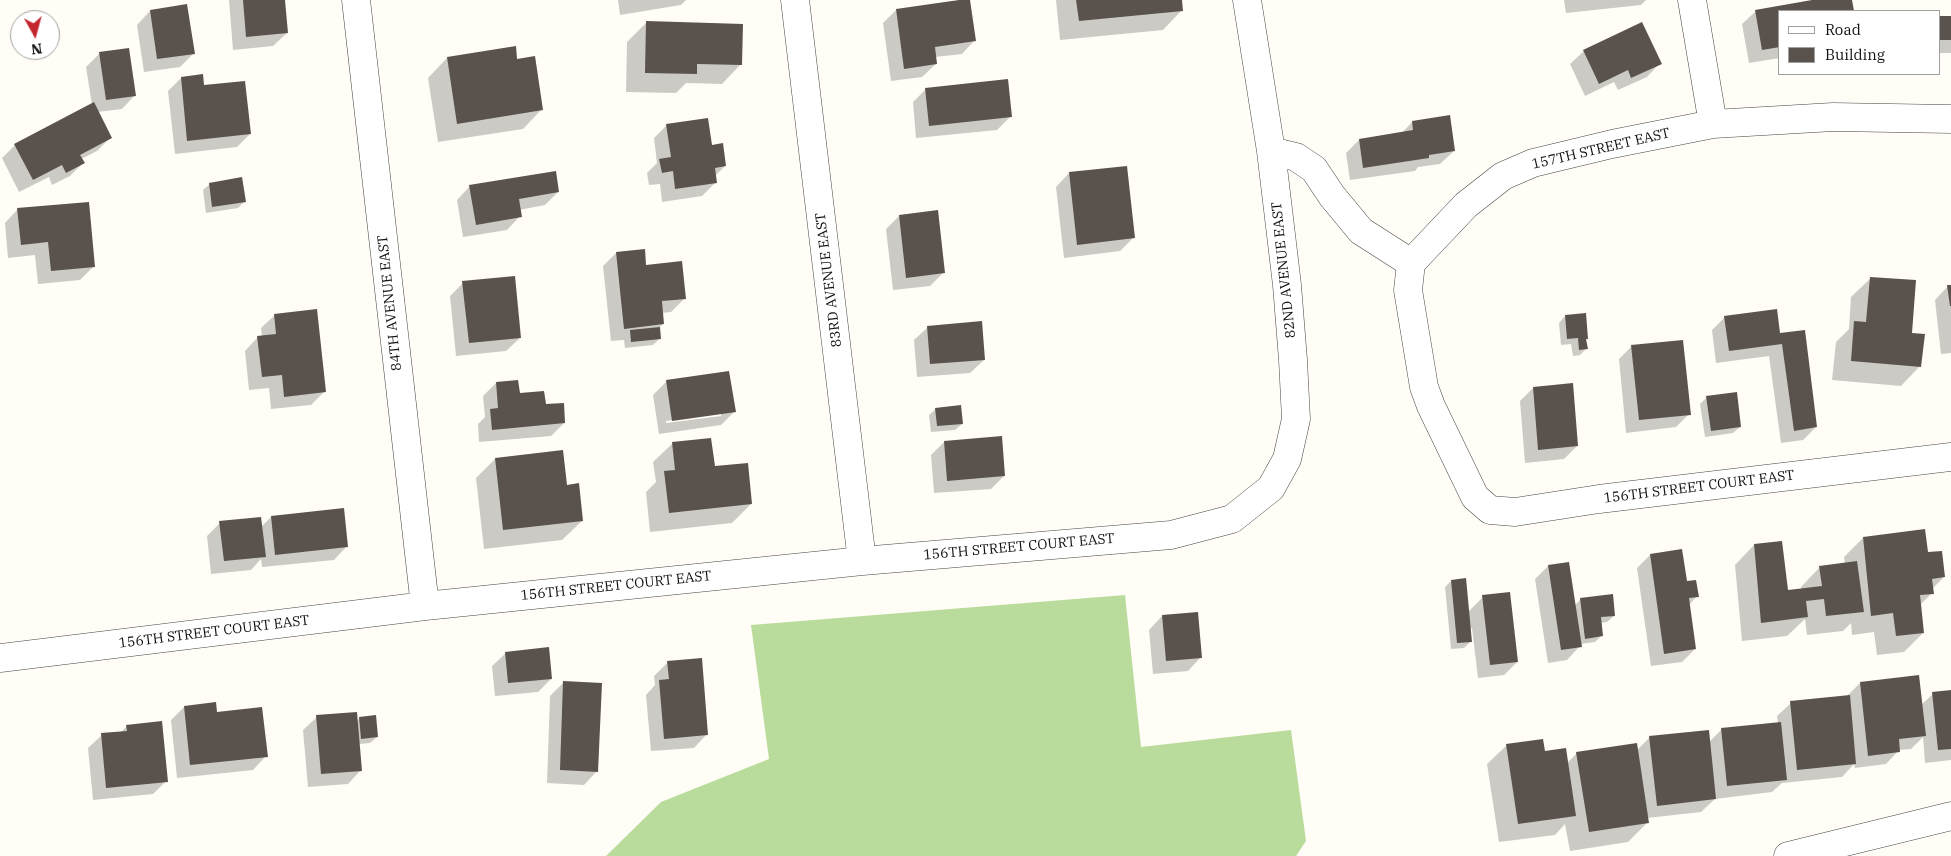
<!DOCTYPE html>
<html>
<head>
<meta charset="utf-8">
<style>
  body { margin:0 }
  #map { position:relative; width:1951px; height:856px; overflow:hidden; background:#fffdf5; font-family:"IBM Plex Serif",serif }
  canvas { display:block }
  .legend { position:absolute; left:1778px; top:10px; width:162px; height:65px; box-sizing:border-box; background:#fff; border:1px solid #a0a0a0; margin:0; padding:6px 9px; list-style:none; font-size:15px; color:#111 }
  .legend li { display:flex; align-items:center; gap:10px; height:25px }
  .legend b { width:25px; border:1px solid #a0a0a0 }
  .north { position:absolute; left:10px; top:10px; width:50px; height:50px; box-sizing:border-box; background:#fff; border:1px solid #a0a0a0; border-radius:50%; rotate:173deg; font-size:14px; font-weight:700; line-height:20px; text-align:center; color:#111 }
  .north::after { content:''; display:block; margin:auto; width:18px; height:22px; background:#c4262e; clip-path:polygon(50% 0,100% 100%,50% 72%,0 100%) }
</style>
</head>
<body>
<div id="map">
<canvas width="1951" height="856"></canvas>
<ul class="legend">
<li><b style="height:6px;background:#fff"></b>Road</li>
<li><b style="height:14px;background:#5a524d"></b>Building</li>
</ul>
<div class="north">N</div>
</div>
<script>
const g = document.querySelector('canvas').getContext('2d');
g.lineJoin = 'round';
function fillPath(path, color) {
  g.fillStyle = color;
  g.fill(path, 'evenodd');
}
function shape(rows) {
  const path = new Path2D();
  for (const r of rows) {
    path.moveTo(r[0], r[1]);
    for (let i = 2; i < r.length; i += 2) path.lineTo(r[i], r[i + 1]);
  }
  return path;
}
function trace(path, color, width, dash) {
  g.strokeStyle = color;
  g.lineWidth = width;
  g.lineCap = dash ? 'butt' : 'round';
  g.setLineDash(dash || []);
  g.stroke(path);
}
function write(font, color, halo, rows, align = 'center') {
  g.font = font + ' "IBM Plex Serif",serif';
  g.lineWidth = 5;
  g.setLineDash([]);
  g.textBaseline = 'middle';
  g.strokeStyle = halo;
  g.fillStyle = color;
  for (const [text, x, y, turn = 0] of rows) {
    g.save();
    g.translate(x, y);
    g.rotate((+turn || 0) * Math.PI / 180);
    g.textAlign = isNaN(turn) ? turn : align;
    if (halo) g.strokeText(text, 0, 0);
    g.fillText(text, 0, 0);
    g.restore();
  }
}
fillPath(shape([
  [1125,595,1141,747,1291,730,1306,841,1296,856,606,856,661,802,769,759,751,625]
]), '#b9dc9c');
fillPath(shape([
  [229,0,283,0,287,33,273,46,233,50],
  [618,0,686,0,681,5,620,15],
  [969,0,975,40,962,54,935,57,936,64,922,77,891,81,883,23,896,10],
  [1056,0,1181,0,1182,10,1163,30,1060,40],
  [1564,0,1646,0,1641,5,1566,13],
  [1820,0,1850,0,1852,11,1780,11,1780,58,1749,63,1742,24,1756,11],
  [186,6,194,53,180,67,144,72,137,25,150,11],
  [1940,17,1951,17,1951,53,1940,53],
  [646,23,741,64,722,84,686,83,676,93,626,92,627,42],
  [128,49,135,95,122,109,97,112,111,137,97,151,81,159,83,163,70,176,52,185,49,177,19,192,2,158,15,145,92,105,86,67,99,54],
  [1584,51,1660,63,1647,77,1618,90,1614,82,1585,96,1570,64],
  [447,58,516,60,542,109,523,129,438,142,428,78],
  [181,78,203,87,250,134,237,147,175,154,168,91],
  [926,89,1010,117,997,130,916,138,913,102],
  [1412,122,1454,151,1440,164,1418,167,1415,171,1350,180,1346,153,1359,140,1401,134],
  [667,125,711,146,725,166,715,176,715,183,702,196,662,202,660,184,649,185,647,173,657,163,654,138],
  [1069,173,1133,238,1120,251,1064,258,1056,187],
  [210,184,244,202,238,208,206,213,203,190],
  [470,186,558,192,545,205,519,210,520,216,507,230,463,237,457,200],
  [18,209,93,267,80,280,38,284,35,255,8,258,5,223],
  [899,216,943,273,930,286,893,290,886,229],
  [616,253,645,266,685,298,671,312,662,313,663,324,659,328,660,338,653,345,625,348,624,340,611,341,603,266],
  [1871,278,1911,334,1920,366,1901,386,1832,380,1836,342,1849,329,1851,297],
  [463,283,520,338,506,351,456,356,450,296],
  [1948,286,1951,286,1951,353,1941,354,1935,300],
  [275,315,324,392,311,405,271,409,269,388,249,390,245,351,258,337,262,337,261,328],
  [1565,316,1587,338,1585,340,1586,349,1580,355,1573,356,1571,344,1561,345,1559,323],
  [1725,317,1779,335,1816,427,1803,440,1781,443,1769,356,1716,363,1712,330],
  [928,327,984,360,970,373,917,377,914,340],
  [1632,346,1689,414,1676,427,1626,433,1619,359],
  [667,381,734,412,721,425,659,434,653,395],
  [721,413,721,416,666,423,666,421],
  [496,383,544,406,564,423,551,436,479,442,478,424,485,417,483,396],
  [1533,388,1577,446,1564,459,1525,463,1520,401],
  [1707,397,1740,427,1733,433,1705,437,1700,404],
  [936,409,962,424,955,430,931,432,929,415],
  [944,442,1004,476,991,489,934,493,931,455],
  [673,443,713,468,751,504,732,523,650,532,646,492,656,482,653,462],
  [495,459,566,486,582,521,562,540,484,549,476,478],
  [271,517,347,546,334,560,262,567,261,559,251,570,211,574,207,536,220,523,261,527],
  [1863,538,1927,554,1944,577,1932,589,1932,593,1920,605,1923,633,1904,652,1877,655,1874,632,1852,635,1851,623,1843,631,1807,635,1805,619,1787,636,1742,641,1735,565,1754,545,1781,542,1787,591,1801,590,1801,587,1820,567,1845,564,1844,557],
  [1650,555,1686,583,1697,596,1689,605,1695,649,1682,662,1651,666,1637,568],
  [1548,566,1574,606,1581,599,1614,616,1607,622,1600,623,1601,636,1595,642,1580,644,1580,646,1567,660,1548,663,1535,579],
  [1451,581,1468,612,1483,597,1517,662,1504,675,1478,678,1472,628,1469,629,1471,641,1464,648,1451,649,1445,587],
  [1162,616,1201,657,1188,671,1153,674,1149,630],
  [506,653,551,679,538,692,495,696,492,666],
  [668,662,707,734,694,748,651,751,646,695,655,685,654,676],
  [563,683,597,771,584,785,547,783,550,696],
  [1860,683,1921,705,1933,694,1951,692,1951,760,1925,763,1923,737,1911,749,1899,750,1886,764,1855,768,1854,764,1842,777,1782,783,1772,792,1715,799,1701,812,1647,818,1648,822,1628,842,1570,851,1565,824,1555,835,1499,842,1487,764,1507,745,1544,752,1567,763,1577,753,1637,750,1650,737,1709,742,1721,730,1778,724,1777,716,1791,703,1846,697],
  [215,704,216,713,266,756,253,770,177,778,171,720,184,707],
  [317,717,357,721,360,718,377,737,370,743,359,744,361,770,348,784,308,787,303,730],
  [127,726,166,781,153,794,93,800,88,748,102,735,120,733]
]), '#0003');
fillPath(shape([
  [243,0,285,0,288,33,246,37],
  [959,0,970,0,976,41,935,47,937,64,904,69,896,9],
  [1076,0,1182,0,1183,11,1079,21],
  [1812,0,1852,0,1854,11,1780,11,1780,47,1762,50,1755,10],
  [187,4,195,54,157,59,150,10],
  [1940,16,1951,16,1951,40,1940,40],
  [646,21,743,24,742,65,697,64,697,74,645,73],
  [1642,22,1662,64,1631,78,1628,70,1599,84,1583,50],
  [516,46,517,59,535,56,543,110,457,124,447,57],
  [129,48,136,96,106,100,99,52],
  [203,74,204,85,245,81,251,134,187,141,181,77],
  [1008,79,1012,117,929,126,925,88],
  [94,102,112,138,80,155,85,163,66,173,62,165,33,180,14,144],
  [1450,115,1455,151,1429,155,1429,158,1363,168,1359,139,1413,130,1412,121],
  [708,118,712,145,723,143,726,166,715,168,717,183,675,189,673,171,662,173,659,159,671,157,666,124],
  [1127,166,1135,238,1077,245,1069,172],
  [556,171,559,192,519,199,522,217,476,225,469,185],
  [242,177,246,202,212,207,209,183],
  [89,202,95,267,51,271,48,242,21,245,17,208],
  [938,210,945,273,906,278,899,215],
  [645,249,646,265,682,261,686,299,662,301,664,324,624,329,616,252],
  [515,276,521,338,469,343,462,281],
  [1870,277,1916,280,1912,333,1925,334,1921,367,1851,361,1854,321,1866,322],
  [1947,285,1951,285,1951,306,1950,306],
  [317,309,326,392,284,397,282,375,262,377,257,336,276,334,274,314],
  [1777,309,1780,333,1805,330,1817,427,1794,431,1782,344,1729,351,1724,316],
  [1586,313,1588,339,1586,339,1588,349,1579,350,1578,338,1567,339,1565,315],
  [982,321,985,360,930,364,927,326],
  [660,327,661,339,631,342,630,330],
  [1683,340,1691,415,1639,420,1631,345],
  [729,371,736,412,672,421,666,380],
  [518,380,520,393,544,391,546,404,564,403,565,423,492,430,490,409,498,408,496,382],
  [1573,383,1578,446,1538,450,1533,387],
  [1737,392,1741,427,1711,431,1706,396],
  [961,405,963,424,937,426,935,408],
  [1002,436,1005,476,947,481,944,441],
  [711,438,715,466,748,463,752,504,669,513,664,471,675,470,672,442],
  [563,450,567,485,579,483,583,521,503,530,495,458],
  [344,508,348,547,275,555,271,516],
  [261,517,266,557,224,561,219,521],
  [1925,529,1928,552,1942,551,1945,577,1932,579,1934,594,1920,595,1924,633,1896,636,1893,613,1871,616,1863,537],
  [1782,541,1788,590,1822,586,1819,566,1857,561,1864,612,1826,616,1824,599,1806,601,1808,617,1761,623,1754,544],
  [1682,549,1687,581,1696,580,1699,597,1689,598,1696,649,1664,654,1650,554],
  [1569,562,1582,647,1561,650,1548,565],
  [1466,578,1472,642,1457,643,1451,580],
  [1510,592,1518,662,1490,665,1482,595],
  [1613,594,1615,616,1601,617,1603,636,1585,639,1580,598],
  [1198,612,1202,658,1166,661,1162,615],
  [549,647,552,679,508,683,505,652],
  [702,658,708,735,664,739,659,680,669,679,667,661],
  [1919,675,1926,736,1899,739,1900,752,1868,756,1860,682],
  [563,681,602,683,598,772,560,770],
  [1951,690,1951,749,1938,750,1932,692],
  [1850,695,1856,764,1797,770,1790,701],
  [216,702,217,712,262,707,268,757,190,765,184,706],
  [357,712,362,771,321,774,316,715],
  [376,715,378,737,361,739,359,717],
  [162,721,168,782,106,788,101,733,127,731,126,725],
  [1781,722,1787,780,1727,786,1721,728],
  [1709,730,1716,799,1657,806,1649,736],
  [1543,739,1545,751,1566,748,1576,816,1518,824,1506,744],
  [1637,743,1649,823,1589,832,1576,752]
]), '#5a524d');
const street = shape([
  [356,0,425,606],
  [795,0,862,561],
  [1692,0,1713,124],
  [1271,151,1296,157,1314,169,1332,196,1361,231,1411,263,1466,205,1503,176,1533,163,1612,144,1713,124,1833,117,1951,119],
  [1411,263,1408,290,1424,387,1431,406,1475,497,1490,510,1515,512,1599,499,1951,457],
  [0,658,425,606,862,561,1171,535,1232,519,1271,488,1287,459,1296,419,1293,360,1287,285,1271,151,1247,0],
  [1788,856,1951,816]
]);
trace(street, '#444', 29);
trace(street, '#fff', 28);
write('14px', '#111', '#fff', [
  ["157TH STREET EAST",1601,149,-13],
  ["82ND AVENUE EAST",1284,270,-96],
  ["83RD AVENUE EAST",829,280,-97],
  ["84TH AVENUE EAST",390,303,-96],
  ["156TH STREET COURT EAST",1699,487,-7],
  ["156TH STREET COURT EAST",1019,547,-5],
  ["156TH STREET COURT EAST",616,586,-6],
  ["156TH STREET COURT EAST",214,632,-7]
]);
</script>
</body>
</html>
